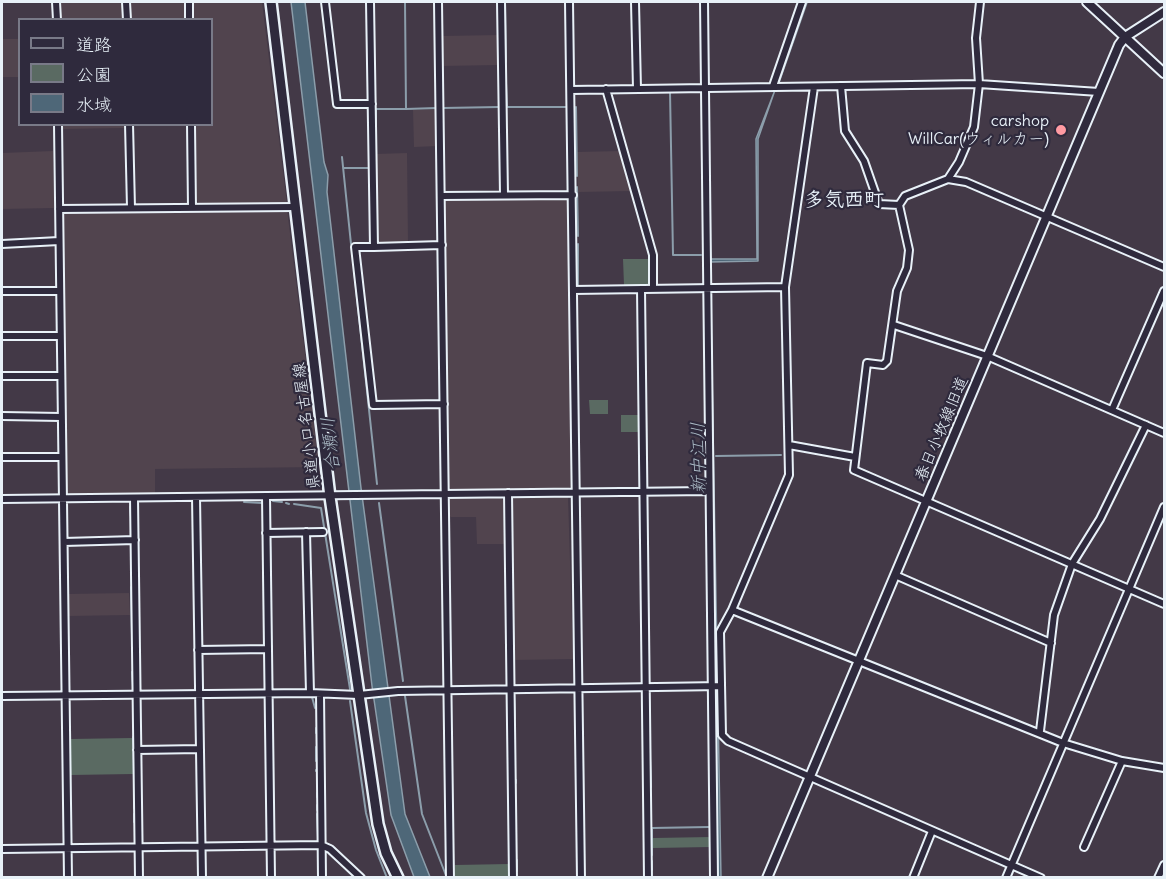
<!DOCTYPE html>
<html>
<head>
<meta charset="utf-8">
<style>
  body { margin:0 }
  #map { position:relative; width:1166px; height:879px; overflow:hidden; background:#433947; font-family:Delius,"Klee One",sans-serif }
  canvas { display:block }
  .frame { position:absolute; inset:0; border:3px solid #e8f1f8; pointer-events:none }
  .legend { position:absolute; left:18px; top:18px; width:195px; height:108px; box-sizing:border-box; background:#2f2a3d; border:2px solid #797a88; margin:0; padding:8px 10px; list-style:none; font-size:18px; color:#e8f1f8 }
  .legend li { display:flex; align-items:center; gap:12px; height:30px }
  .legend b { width:30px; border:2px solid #797a88 }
</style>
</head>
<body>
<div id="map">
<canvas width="1166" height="879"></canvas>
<div class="frame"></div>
<ul class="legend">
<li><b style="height:8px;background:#2f2a3d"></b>道路</li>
<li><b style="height:16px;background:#5a6a62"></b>公園</li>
<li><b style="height:16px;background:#4e6778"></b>水域</li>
</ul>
</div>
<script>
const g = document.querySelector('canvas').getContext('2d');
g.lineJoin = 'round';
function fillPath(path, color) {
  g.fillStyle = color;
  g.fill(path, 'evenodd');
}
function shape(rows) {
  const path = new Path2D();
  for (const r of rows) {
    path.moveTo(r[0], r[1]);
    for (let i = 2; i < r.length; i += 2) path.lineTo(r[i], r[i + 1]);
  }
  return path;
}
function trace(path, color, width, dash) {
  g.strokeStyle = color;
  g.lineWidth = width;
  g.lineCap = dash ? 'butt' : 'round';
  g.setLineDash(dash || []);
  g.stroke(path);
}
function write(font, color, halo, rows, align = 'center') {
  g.font = font + ' Delius,"Klee One",sans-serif';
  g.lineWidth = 4.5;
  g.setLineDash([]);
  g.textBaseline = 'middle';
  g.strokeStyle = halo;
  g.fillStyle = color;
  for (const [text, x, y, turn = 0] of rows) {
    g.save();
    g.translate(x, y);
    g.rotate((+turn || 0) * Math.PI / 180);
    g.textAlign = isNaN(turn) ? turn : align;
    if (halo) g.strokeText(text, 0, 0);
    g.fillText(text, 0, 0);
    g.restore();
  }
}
fillPath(shape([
  [61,2,122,2,122,19,61,19],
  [131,2,187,2,187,19,131,19],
  [194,2,262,2,287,204,200,205,197,200,196,125,212,124,212,20,194,19],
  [499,35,499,65,442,66,442,36],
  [2,39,19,39,19,77,2,77],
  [437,109,438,146,414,147,413,110],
  [124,124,124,128,61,129,61,125],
  [53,151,54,208,2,209,2,153],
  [621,151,632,191,578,192,577,152],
  [407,153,408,242,379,243,377,240,376,154],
  [565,197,568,199,572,485,569,488,452,490,448,486,444,202,447,198],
  [287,209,319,467,155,469,155,493,70,494,67,492,63,216,66,212],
  [568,496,573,659,515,660,512,500,515,497],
  [500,497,503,500,504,544,477,544,476,517,448,517,448,501,451,498],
  [129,593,130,615,69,616,68,594]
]), '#51444e');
fillPath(shape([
  [623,259,650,259,648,285,624,285],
  [589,400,608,400,608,414,590,414],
  [621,415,639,415,639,432,621,432],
  [132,738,133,774,71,775,71,739],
  [711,837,711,847,653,848,653,838],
  [509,864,509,877,455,877,455,865]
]), '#5a6a62');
const water = shape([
  [291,2,305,2,324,162,328,175,327,192,361,488,405,814,430,877,414,877,391,815,372,686,291,2],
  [775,90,758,139,758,261,710,262,721,878,718,877,708,259,757,259,756,139,775,90]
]);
fillPath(water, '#4e6778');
trace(water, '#8c9eab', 1.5);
trace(shape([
  [405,2,406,109,436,108],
  [505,2,506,62],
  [506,73,506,74],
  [779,82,807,2],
  [506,83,507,107,567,107],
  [670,92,673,255,701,255],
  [576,107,577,176],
  [443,108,499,107],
  [376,132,376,109,406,109],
  [376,140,376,154],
  [342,157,351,244],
  [343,168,369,168],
  [577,187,578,236],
  [578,244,578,287,580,287],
  [354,270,377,484],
  [644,295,645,339],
  [646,410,647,487],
  [716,456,781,455],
  [647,499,647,512],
  [273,501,282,502],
  [511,501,514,684],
  [244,502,262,503],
  [442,502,442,510],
  [286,503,289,504],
  [379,503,403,681],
  [263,504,263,534],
  [270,504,270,513],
  [294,504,321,508,350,689],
  [130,507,131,518],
  [442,517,442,529],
  [270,518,270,526],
  [647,518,647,525],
  [131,524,131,538],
  [270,539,271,587],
  [647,544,647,550],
  [131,545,131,573],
  [263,545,263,540],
  [263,550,263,562],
  [442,558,443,568],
  [648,559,648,570],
  [263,568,264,585],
  [648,576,648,589],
  [443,579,443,601],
  [131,587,132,635],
  [648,592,649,682],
  [271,593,271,600],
  [264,600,264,605],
  [443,608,443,610],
  [271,609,271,616],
  [443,618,443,631],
  [444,638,444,645],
  [272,646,272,652],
  [132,648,132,650],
  [272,661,272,667],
  [444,663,444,679],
  [132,672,133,687],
  [272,674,272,686],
  [649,694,650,726],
  [514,695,515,719],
  [299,696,312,697,315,708],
  [405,696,422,814,447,878],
  [350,701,366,813,376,850,387,878],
  [445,716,445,731],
  [266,725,266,731],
  [316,728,316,733],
  [650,729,650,753],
  [515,731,515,761],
  [266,736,266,753],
  [133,737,134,771],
  [316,747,316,761],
  [445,755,446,826],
  [650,758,651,787],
  [266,762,266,767],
  [316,770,316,771],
  [515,773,515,769],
  [134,774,134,779],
  [516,780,516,783],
  [266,783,266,790],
  [317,793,317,797],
  [134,797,134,808],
  [651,804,651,813],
  [317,805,317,810],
  [134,814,134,822],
  [317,814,318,837],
  [267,824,267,841],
  [516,825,516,848],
  [135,827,135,829],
  [318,850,318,854],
  [135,854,135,875],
  [267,854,267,858],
  [652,855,652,828,709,827],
  [318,858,318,878],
  [517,860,517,871],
  [652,861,652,870],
  [268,866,268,872],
  [652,877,652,878]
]), '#8c9eab', 2);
const minor = shape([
  [56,2,57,20],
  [126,2,127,20],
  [189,2,189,20],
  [325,2,337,104,372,104],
  [370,2,374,247,442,245],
  [438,2,450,878],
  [501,2,504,195],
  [569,2,581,878],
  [635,2,637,89],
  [704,2,714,878],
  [980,2,976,38,979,84,974,127,959,162,948,179,905,196,899,205,909,250,907,268,897,291,887,361,883,365,867,363,854,470,1164,604],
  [773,86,802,2],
  [841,86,845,131,864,161,879,204,899,205],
  [814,87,785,287,789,475,732,610,1063,743,1122,761,1164,768],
  [606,89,653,255,653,289],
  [571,90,979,84,1099,92],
  [58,124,68,878],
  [129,124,131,208],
  [191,124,192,208],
  [948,179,966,182,1164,267],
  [441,196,573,195],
  [59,209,295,207],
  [2,244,59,241],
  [374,247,355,247,373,405,444,404],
  [641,289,648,878],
  [573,290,785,287],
  [2,291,59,291],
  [894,325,987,356,1164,433],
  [2,336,60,336],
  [2,376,61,376],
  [1112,410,1164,291],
  [2,416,61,417],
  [789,445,855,457],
  [2,457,62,457],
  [508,493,513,878],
  [196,497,202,878],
  [266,497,271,878],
  [134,498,139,878],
  [2,499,709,491],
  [306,532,310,693],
  [266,533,323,532],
  [64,542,135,540],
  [895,575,1051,643],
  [732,610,720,632,722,735,728,741,1041,878],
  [198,650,268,649],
  [320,694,322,878],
  [2,696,310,693,359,695,398,691,721,686],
  [1040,731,1054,615,1072,564,1100,519,1146,425],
  [137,750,200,749],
  [1084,847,1122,761],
  [2,849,321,845,330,849,361,878],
  [913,878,932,831],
  [1006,878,1164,507],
  [1158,878,1164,865]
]);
const tertiary = shape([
  [1087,2,1164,73],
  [767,878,1119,45,1125,37,1164,12]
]);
const secondary = shape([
  [271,2,330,497,378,824,386,853,398,878]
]);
trace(minor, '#e8f1f8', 10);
trace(tertiary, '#e8f1f8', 12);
trace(secondary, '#e8f1f8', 14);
trace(minor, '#2f2a3d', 6);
trace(tertiary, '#2f2a3d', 8);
trace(secondary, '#2f2a3d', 9);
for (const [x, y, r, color] of [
  [1061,130,6,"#ff9aa2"]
]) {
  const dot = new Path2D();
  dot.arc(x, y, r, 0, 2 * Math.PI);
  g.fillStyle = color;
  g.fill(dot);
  trace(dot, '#2f2a3d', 2);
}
write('16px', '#e8f1f8', '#2f2a3d', [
  ["carshop",1049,121],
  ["WillCar(ウィルカー)",1049,139]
], 'right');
write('16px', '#e8f1f8', '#2f2a3d', [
  ["県道小口名古屋線",307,426,-97],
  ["春日小牧線旧道",942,429,-67]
]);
write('italic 18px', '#aabac5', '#2f2a3d', [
  ["合瀬川",331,444,-96],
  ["新中江川",699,458,-91]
]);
write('bold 20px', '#e8f1f8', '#2f2a3d', [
  ["多気西町",844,200]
]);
</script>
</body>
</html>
